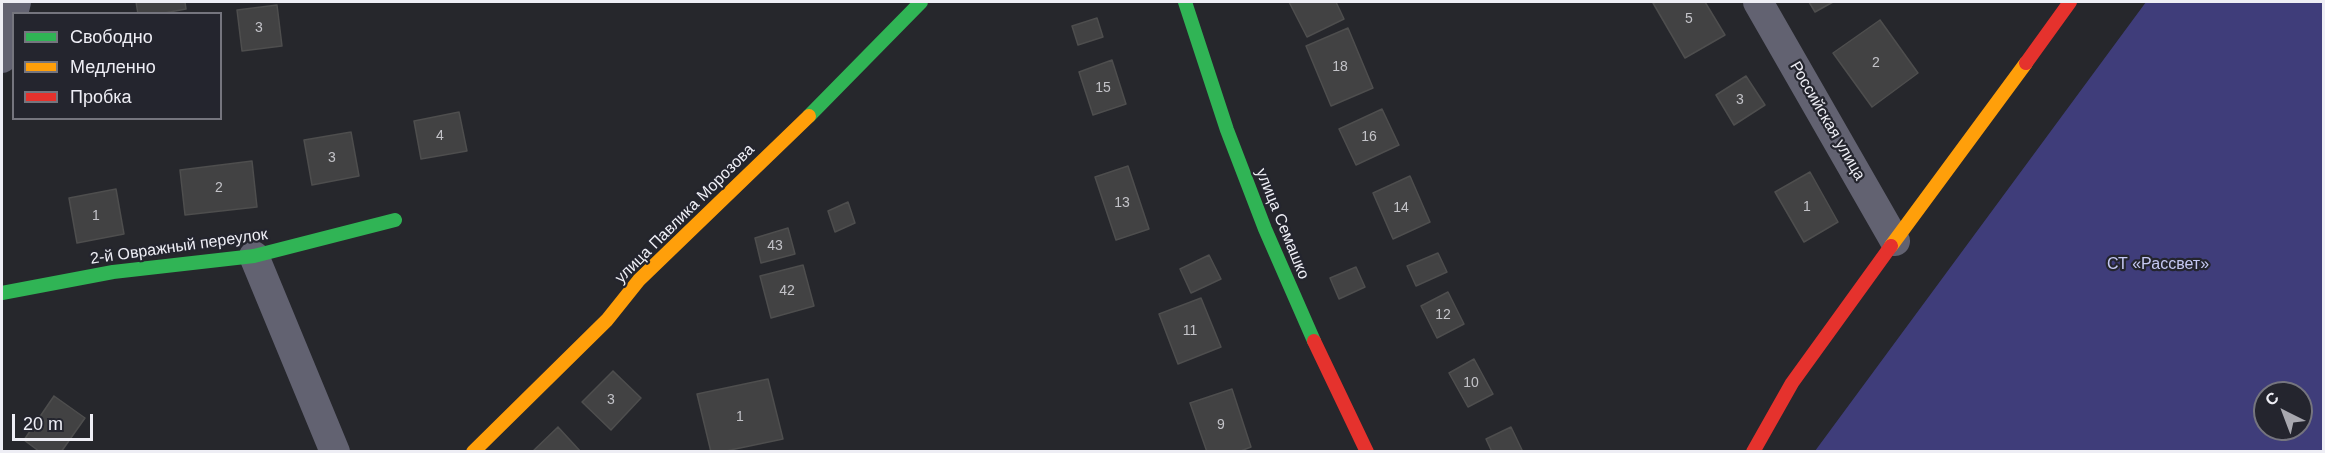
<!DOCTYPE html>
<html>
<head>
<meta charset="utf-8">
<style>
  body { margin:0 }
  #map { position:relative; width:2325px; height:453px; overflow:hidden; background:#26272c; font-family:Arial,sans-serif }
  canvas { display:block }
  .frame { position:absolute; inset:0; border:3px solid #eeeef5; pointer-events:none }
  .legend { position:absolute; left:12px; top:12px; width:210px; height:108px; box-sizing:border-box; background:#24252e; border:2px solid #75757e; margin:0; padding:8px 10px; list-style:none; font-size:18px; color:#eeeef5 }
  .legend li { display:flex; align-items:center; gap:12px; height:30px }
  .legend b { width:30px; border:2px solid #75757e }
  .north { position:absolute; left:2253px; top:381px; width:60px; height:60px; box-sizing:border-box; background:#24252e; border:2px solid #75757e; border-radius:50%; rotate:318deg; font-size:16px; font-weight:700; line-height:24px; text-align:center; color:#eeeef5 }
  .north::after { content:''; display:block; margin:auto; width:21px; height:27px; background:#a8a8af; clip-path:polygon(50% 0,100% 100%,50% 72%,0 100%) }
  .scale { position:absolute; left:12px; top:414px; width:81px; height:27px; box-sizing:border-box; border:3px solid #eeeef5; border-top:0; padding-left:8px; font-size:18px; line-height:21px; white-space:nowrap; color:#eeeef5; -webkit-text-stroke:4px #24252e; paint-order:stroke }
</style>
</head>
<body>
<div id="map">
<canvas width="2325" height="453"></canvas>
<div class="frame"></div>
<ul class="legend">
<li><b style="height:8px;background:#30b455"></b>Свободно</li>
<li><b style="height:8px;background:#ff9f0a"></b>Медленно</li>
<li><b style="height:8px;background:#e5322d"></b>Пробка</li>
</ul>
<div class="north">С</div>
<div class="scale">20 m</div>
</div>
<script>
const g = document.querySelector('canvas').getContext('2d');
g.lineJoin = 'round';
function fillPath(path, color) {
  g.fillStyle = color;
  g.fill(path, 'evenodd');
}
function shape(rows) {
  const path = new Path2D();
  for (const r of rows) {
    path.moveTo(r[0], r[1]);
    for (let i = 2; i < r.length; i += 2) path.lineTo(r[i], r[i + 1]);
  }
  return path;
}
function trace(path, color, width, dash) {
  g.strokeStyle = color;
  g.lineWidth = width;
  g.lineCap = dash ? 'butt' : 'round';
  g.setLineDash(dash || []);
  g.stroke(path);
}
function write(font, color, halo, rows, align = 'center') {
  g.font = font + ' Arial,sans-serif';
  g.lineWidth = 4.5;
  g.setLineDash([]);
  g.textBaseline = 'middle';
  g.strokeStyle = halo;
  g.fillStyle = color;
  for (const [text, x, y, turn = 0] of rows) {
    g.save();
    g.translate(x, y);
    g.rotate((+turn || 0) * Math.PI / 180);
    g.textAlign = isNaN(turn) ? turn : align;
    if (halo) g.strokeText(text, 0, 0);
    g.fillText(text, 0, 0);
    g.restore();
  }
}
fillPath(shape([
  [2146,2,2323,2,2323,451,1815,451],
  [2265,393,2301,393,2301,429,2265,429]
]), '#3f3d7a');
const building = shape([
  [136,2,185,2,186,9,159,14,138,14,136,2],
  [1289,2,1336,2,1344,19,1307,37,1289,2],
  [1657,2,1705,2,1725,35,1685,58,1653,3,1657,2],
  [1809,2,1833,2,1815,12,1809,2],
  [277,5,282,46,242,51,237,10,277,5],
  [1097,18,1103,37,1078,45,1072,26,1097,18],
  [1880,20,1918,73,1872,107,1833,53,1880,20],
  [1348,28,1373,88,1331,106,1306,46,1348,28],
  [1112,60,1126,104,1093,115,1079,72,1112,60],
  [1746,76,1765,105,1734,125,1716,95,1746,76],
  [1382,109,1399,145,1356,165,1339,129,1382,109],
  [459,112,467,151,421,159,414,121,459,112],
  [351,132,359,176,312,185,304,140,351,132],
  [252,161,257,207,185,215,180,170,252,161],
  [1128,166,1149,229,1116,240,1095,177,1128,166],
  [1810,172,1838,222,1804,242,1775,192,1810,172],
  [1410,176,1430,222,1393,239,1373,193,1410,176],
  [116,189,124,234,77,243,69,198,116,189],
  [848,202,855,223,835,232,828,211,848,202],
  [788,228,795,254,761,263,755,238,788,228],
  [1438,253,1447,272,1416,286,1407,266,1438,253],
  [1209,255,1221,279,1191,293,1180,269,1209,255],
  [803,265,814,306,771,318,760,276,803,265],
  [1356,267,1365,287,1339,299,1330,278,1356,267],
  [1448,292,1464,324,1437,338,1421,306,1448,292],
  [1201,298,1221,347,1178,364,1159,314,1201,298],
  [1474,359,1493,394,1468,407,1449,373,1474,359],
  [613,371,641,398,611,430,582,402,613,371],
  [768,379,783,439,721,452,711,452,697,394,768,379],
  [1232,389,1251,447,1238,452,1207,452,1190,403,1232,389],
  [54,396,85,418,61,452,40,452,24,440,54,396],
  [558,427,581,452,532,452,558,427],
  [1511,427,1523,452,1492,452,1486,439,1511,427]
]);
fillPath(building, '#424243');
trace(building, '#4e4e4e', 1.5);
trace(shape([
  [1758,2,1895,241],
  [2,58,16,2],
  [254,256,335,452]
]), '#626271', 30);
trace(shape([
  [1185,2,1227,130,1265,229,1314,341],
  [809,116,921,2],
  [2,293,113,272,254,256,395,220]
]), '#30b455', 14);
trace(shape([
  [1891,246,2026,63],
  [473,452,607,320,639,280,809,116]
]), '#ff9f0a', 14);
trace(shape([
  [2026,63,2070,2],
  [1314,341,1367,452],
  [1753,452,1792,383,1891,246]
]), '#e5322d', 14);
write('14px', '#c3c3c8', null, [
  ["5",1689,19],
  ["3",259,28],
  ["2",1876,63],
  ["18",1340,67],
  ["15",1103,88],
  ["3",1740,100],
  ["4",440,136],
  ["16",1369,137],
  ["3",332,158],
  ["2",219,188],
  ["13",1122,203],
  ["1",1807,207],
  ["14",1401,208],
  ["1",96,216],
  ["43",775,246],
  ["42",787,291],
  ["12",1443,315],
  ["11",1190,331],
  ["10",1471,383],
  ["3",611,400],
  ["1",740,417],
  ["9",1221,425]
]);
write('16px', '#eeeef5', '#24252e', [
  ["Российская улица",1827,121,60],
  ["улица Павлика Морозова",685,214,-45],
  ["улица Семашко",1282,224,68],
  ["2-й Овражный переулок",179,247,-8]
]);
write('16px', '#c5c8f2', '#24252e', [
  ["СТ «Рассвет»",2158,265]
]);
</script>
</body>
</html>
